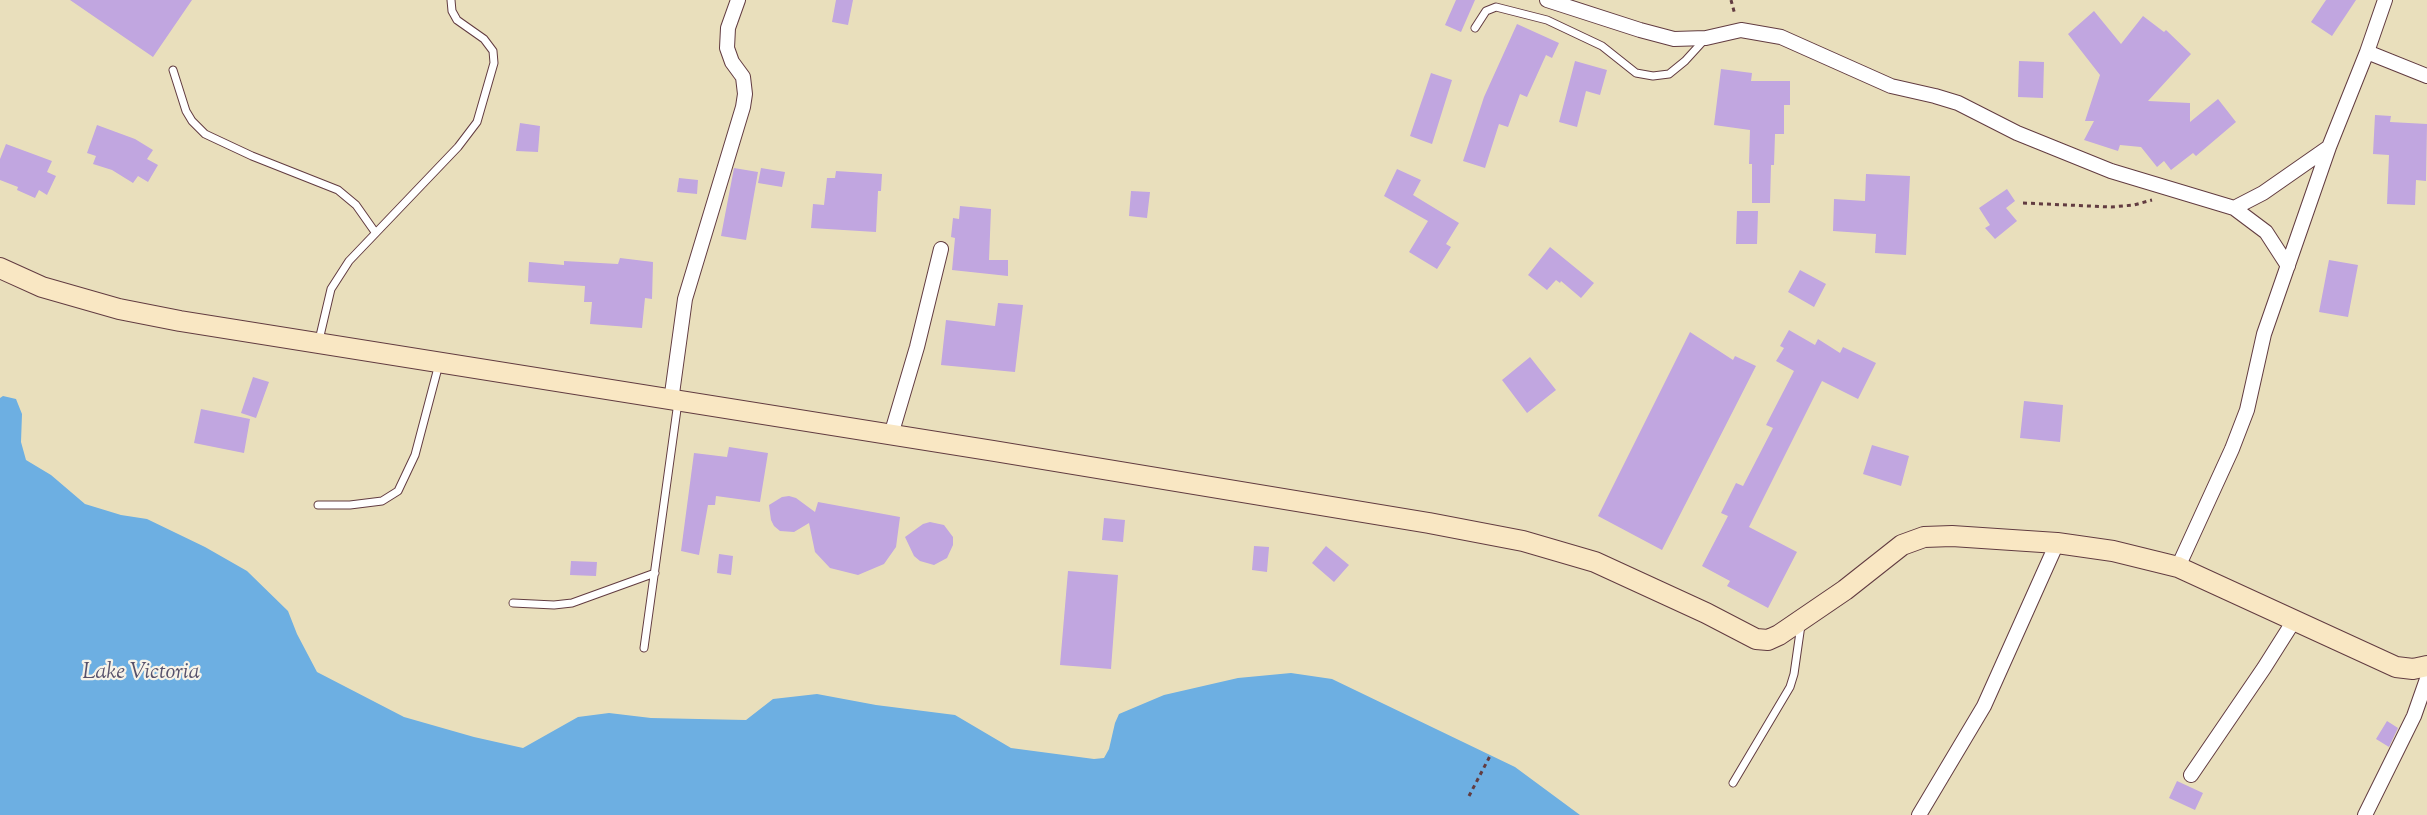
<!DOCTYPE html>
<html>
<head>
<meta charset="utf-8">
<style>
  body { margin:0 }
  canvas { display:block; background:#e9dfbc }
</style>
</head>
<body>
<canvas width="2427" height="815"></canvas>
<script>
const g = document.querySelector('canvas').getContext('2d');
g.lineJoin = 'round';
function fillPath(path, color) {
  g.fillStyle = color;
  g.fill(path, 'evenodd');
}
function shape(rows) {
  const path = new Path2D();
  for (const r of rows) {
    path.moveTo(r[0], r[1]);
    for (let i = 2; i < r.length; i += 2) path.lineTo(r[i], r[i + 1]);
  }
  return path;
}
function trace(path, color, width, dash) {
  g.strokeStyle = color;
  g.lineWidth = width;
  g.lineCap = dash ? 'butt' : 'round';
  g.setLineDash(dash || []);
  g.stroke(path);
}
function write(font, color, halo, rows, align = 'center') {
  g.font = font + ' "Sorts Mill Goudy",serif';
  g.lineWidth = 4.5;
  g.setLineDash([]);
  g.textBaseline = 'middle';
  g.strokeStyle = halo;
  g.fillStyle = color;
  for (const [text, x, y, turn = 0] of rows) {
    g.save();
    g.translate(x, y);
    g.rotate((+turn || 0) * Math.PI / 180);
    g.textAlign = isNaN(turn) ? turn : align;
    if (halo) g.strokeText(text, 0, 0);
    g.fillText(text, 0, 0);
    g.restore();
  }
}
fillPath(shape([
  [3,396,16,399,22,414,21,442,26,460,51,475,85,504,121,515,147,519,205,547,247,571,288,611,297,634,317,672,404,717,474,737,523,748,578,717,609,713,651,718,746,720,773,699,817,694,876,705,955,715,1011,748,1094,759,1104,758,1109,749,1115,723,1119,714,1164,695,1238,678,1291,673,1332,679,1515,767,1580,815,0,815,0,398]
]), '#6dafe2');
fillPath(shape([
  [70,0,192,0,153,57],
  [836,0,853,0,848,25,832,22],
  [1456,0,1475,0,1461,32,1445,25],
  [2326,0,2356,0,2332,36,2311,22],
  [2094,11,2121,44,2143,16,2164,32,2166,30,2191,54,2148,101,2190,103,2190,122,2218,99,2236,122,2196,156,2193,153,2171,170,2164,161,2157,167,2141,147,2120,145,2118,151,2084,140,2094,121,2085,121,2100,75,2068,34],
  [1517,24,1559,43,1552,58,1546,55,1527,97,1520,94,1508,127,1499,124,1485,168,1463,161,1484,97],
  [1575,61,1607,70,1600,95,1586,91,1577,127,1559,122],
  [2019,61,2044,62,2043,98,2018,97],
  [1721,69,1752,73,1751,81,1790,81,1790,105,1784,105,1784,134,1775,134,1774,165,1771,165,1770,203,1752,203,1752,164,1749,164,1750,130,1714,125],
  [1431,73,1452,80,1432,144,1410,136],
  [2375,115,2391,116,2390,122,2427,124,2426,181,2416,180,2415,205,2387,204,2389,155,2373,154],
  [520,123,540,126,538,152,516,151],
  [97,125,135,139,153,150,147,159,158,165,148,182,138,176,133,183,112,170,93,164,96,156,87,153],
  [6,144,52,161,47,172,56,176,47,195,39,190,35,198,17,190,18,187,0,180,0,159],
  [734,168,758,172,746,240,721,236],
  [761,168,785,172,782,187,758,183],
  [1397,169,1421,180,1413,195,1459,223,1446,244,1451,247,1437,269,1409,252,1428,221,1384,196],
  [836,171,882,174,881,191,878,191,876,232,811,228,813,204,824,205,827,178,835,178],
  [1866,174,1910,176,1906,255,1875,253,1876,234,1833,231,1834,199,1865,201],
  [679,178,698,180,697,194,677,192],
  [2007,189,2015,201,2006,208,2017,221,1995,239,1985,228,1990,225,1979,208],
  [1131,191,1150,192,1147,218,1129,216],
  [960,206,991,209,989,260,1008,260,1008,276,952,270,955,238,951,237,953,218,959,219],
  [1737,211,1758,211,1757,244,1736,244],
  [1550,247,1594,283,1581,298,1561,281,1560,283,1556,280,1547,290,1528,275],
  [620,258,653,262,652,299,645,298,642,328,590,324,592,302,584,302,585,286,528,282,529,262,564,265,564,261,618,264],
  [2329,260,2358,265,2348,317,2319,312],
  [1800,270,1826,284,1814,307,1788,292],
  [998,303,1023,305,1015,372,941,365,946,320,995,326],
  [1789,330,1815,345,1818,339,1840,353,1843,347,1876,363,1858,399,1822,381,1749,527,1797,552,1768,608,1727,586,1730,581,1702,566,1728,516,1721,513,1736,483,1743,486,1773,428,1766,425,1794,371,1776,361,1784,348,1780,346],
  [1690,332,1733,360,1735,356,1756,366,1662,550,1598,516],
  [1530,357,1556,390,1527,413,1502,380],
  [253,377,269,382,256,418,241,413],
  [2024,401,2063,405,2060,442,2020,438],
  [201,409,250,419,244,453,194,443],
  [1872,445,1909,456,1901,486,1863,474],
  [729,447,768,453,760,502,716,496,715,505,708,505,699,555,681,551,694,453,727,457],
  [789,496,796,498,815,512,818,502,900,517,896,547,884,564,858,575,830,568,815,552,809,523,794,532,780,531,774,526,771,520,769,505,782,497],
  [1104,518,1125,520,1123,542,1102,540],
  [930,522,944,525,953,537,953,545,947,558,934,565,920,561,914,556,905,537,923,524],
  [1254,546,1269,547,1267,572,1252,570],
  [1326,546,1349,565,1334,582,1312,563],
  [719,554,733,556,731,575,717,573],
  [571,561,597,562,596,576,570,575],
  [1068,571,1118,575,1111,669,1060,665],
  [2387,721,2398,728,2389,747,2376,739],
  [2177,781,2203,793,2195,810,2169,798]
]), '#c1a6e0');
const lane = shape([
  [1475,28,1486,11,1496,7,1547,20,1602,46,1636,73,1653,76,1669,74,1685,61,1706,38],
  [173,70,186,111,192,121,205,134,252,156,338,190,356,205,375,232],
  [319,340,331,289,349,261,458,147,477,122,494,63,493,51,484,39,457,20,452,11,451,0],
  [318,505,350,505,382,501,398,491,415,455,439,364],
  [513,603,554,605,572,603,655,573],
  [644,648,678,402],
  [1733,783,1790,687,1794,674,1801,625]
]);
const street = shape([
  [1547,0,1640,30,1674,39,1706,38,1741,30,1781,37,1891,86,1935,96,1958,103,2017,133,2111,171,2234,208,2266,232,2288,266],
  [2367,52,2385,0],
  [2234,208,2263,193,2329,147],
  [671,401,685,299,743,107,745,94,743,77,732,62,727,48,728,28,738,0],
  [891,435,917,347,941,249],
  [2178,567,2232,449,2247,410,2264,334,2329,147,2367,52,2427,76],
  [2191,775,2264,668,2295,619],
  [1919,815,1984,706,2057,543],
  [2365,815,2414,716,2427,679]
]);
const secondary = shape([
  [0,268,42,287,119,309,180,321,994,451,1429,523,1523,541,1595,562,1706,613,1756,639,1768,640,1779,635,1845,590,1902,545,1924,537,1952,536,2057,543,2113,551,2178,567,2396,667,2413,669,2427,666]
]);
trace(lane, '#623c41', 9);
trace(street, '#623c41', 16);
trace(secondary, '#623c41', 22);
trace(shape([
  [1731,0,1735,15],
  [2023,203,2111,207,2134,205,2152,200],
  [1469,796,1490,756]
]), '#623c41', 3, [4, 4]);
trace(lane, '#fff', 7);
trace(street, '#fff', 14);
trace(secondary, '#f9e7c3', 20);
write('italic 22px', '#56516b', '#f7f3e8', [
  ["Lake Victoria",141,674]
]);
</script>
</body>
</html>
